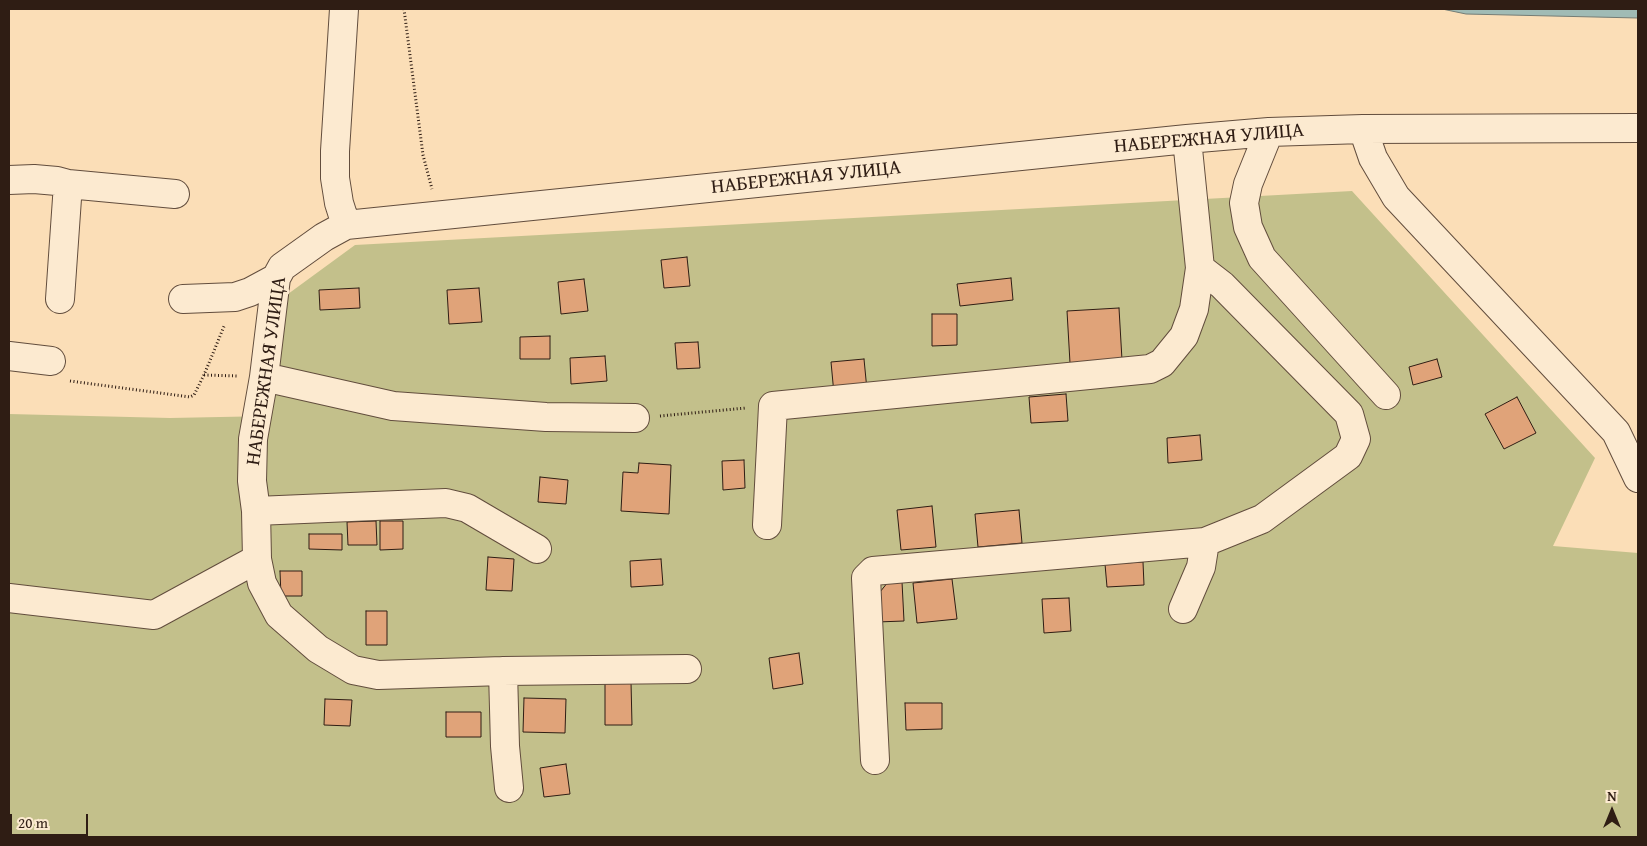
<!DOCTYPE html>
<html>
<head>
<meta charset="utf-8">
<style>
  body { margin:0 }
  #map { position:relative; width:1647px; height:846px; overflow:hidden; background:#fbdeb7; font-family:"Gentium Book Plus",serif }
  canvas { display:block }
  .frame { position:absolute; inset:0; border:10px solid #2f1d14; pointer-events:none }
  .north { position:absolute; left:1587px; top:786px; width:50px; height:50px; -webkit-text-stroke:4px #fcead0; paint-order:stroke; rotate:0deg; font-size:14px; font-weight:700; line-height:20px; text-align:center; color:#2f1d14 }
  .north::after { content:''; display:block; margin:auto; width:18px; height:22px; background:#2f1d14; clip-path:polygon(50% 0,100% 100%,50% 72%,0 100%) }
  .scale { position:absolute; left:10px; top:814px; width:78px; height:22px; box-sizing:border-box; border:2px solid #2f1d14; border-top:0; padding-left:6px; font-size:15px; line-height:18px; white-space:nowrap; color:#2f1d14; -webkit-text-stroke:4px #fcead0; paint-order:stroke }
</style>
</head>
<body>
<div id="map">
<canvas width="1647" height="846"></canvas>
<div class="frame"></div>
<div class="north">N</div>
<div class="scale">20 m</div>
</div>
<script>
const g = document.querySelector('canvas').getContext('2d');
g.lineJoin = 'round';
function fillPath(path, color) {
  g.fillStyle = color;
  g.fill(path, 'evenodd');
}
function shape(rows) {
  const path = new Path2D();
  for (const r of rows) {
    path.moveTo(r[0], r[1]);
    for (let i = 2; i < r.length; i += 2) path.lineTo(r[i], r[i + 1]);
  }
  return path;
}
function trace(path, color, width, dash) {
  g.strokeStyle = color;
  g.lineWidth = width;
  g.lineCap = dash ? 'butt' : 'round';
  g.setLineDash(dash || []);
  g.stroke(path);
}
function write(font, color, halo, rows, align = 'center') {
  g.font = font + ' "Gentium Book Plus",serif';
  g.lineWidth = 5;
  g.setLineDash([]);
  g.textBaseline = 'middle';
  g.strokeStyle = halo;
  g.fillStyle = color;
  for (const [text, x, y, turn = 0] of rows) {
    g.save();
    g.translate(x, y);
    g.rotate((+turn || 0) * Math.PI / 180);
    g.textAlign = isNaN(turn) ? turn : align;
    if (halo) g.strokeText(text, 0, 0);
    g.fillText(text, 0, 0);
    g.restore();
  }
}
fillPath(shape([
  [1352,191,1595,458,1553,546,1638,553,1638,837,9,837,9,414,170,418,271,416,288,294,355,245]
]), '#c3c08b');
const water = shape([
  [1442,9,1638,9,1638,18,1466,14,1442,9]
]);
fillPath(water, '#a0bbb5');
trace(water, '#737c75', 1);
const building = shape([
  [687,257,690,286,664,288,661,260,687,257],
  [1011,278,1013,300,960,306,957,284,1011,278],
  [584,279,588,311,561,314,558,282,584,279],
  [359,288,360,308,320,310,319,290,359,288],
  [479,288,482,322,449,324,447,290,479,288],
  [1119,308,1122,360,1070,363,1067,311,1119,308],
  [932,314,957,314,957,345,932,346,932,314],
  [550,336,550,359,520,359,520,337,550,336],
  [698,342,700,368,677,369,675,343,698,342],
  [605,356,607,381,571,384,570,358,605,356],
  [864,359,867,390,834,394,831,362,864,359],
  [1437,359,1442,377,1413,385,1409,367,1437,359],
  [1066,394,1068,421,1031,423,1029,397,1066,394],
  [1517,397,1536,433,1504,449,1485,414,1517,397],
  [1200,435,1202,460,1168,463,1167,438,1200,435],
  [744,460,745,488,723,490,722,461,744,460],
  [639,463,671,465,669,514,621,511,623,472,638,473,639,463],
  [540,477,568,480,566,504,538,502,540,477],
  [932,506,936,547,901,550,897,510,932,506],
  [1019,510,1022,543,978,547,975,514,1019,510],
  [376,521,377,545,348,545,347,522,376,521],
  [380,521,403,521,403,549,380,550,380,521],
  [309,534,342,534,342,550,309,549,309,534],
  [488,557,514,559,512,591,486,590,488,557],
  [661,559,663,585,631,587,630,561,661,559],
  [1143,562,1144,585,1107,587,1105,564,1143,562],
  [280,571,302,571,302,596,281,596,280,571],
  [952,579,957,619,917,623,913,583,952,579],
  [888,582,902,582,904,621,877,622,876,597,888,582],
  [1069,598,1071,631,1044,633,1042,599,1069,598],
  [366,611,387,611,387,645,366,645,366,611],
  [799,653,803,684,773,689,769,658,799,653],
  [605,682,631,682,632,725,605,725,605,682],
  [524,698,566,699,565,733,523,732,524,698],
  [325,699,352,700,350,726,324,725,325,699],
  [905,703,942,703,942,729,906,730,905,703],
  [446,712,481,712,481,737,446,737,446,712],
  [566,764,570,794,544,797,540,768,566,764]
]);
fillPath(building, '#e0a379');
trace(building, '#2f1d14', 1);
const minor = shape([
  [344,9,335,151,335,178,339,203,346,225],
  [1363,129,1373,158,1396,197,1616,432,1638,478],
  [1269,132,1248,184,1244,203,1248,227,1262,258,1386,395],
  [9,180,34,179,57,181,68,184,60,299],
  [68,184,175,194],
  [183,299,235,297,250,292,276,278],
  [9,356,51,361],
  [264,377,393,406,546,417,635,418],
  [256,511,446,503,467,508,537,549],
  [767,525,773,406,1150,369,1162,363,1184,336,1194,309,1200,268,1187,139],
  [9,598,154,615,257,559],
  [1183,609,1201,567,1205,542],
  [687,669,503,671,378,675,353,670,318,649,279,615,262,583,257,559,256,511,252,481,253,439,264,377,276,278,282,267,324,237,346,225,1187,139,1269,132,1363,129,1638,128],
  [503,671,505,746,509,788],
  [875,760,866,578,873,571,1205,542,1262,519,1348,456,1356,439,1349,414,1222,285,1200,268]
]);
trace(minor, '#624d3d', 30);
trace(shape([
  [404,9,423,155,432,189],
  [204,375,238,376],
  [70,381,190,397,194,395,204,375,225,324],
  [660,416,746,408]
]), '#2f1d14', 3, [1, 2.5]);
trace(minor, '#fcead0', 28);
write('20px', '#2f1d14', '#fcead0', [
  ["НАБЕРЕЖНАЯ УЛИЦА",1209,139,-5],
  ["НАБЕРЕЖНАЯ УЛИЦА",806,178,-6],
  ["НАБЕРЕЖНАЯ УЛИЦА",267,371,-82]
]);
</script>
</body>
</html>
